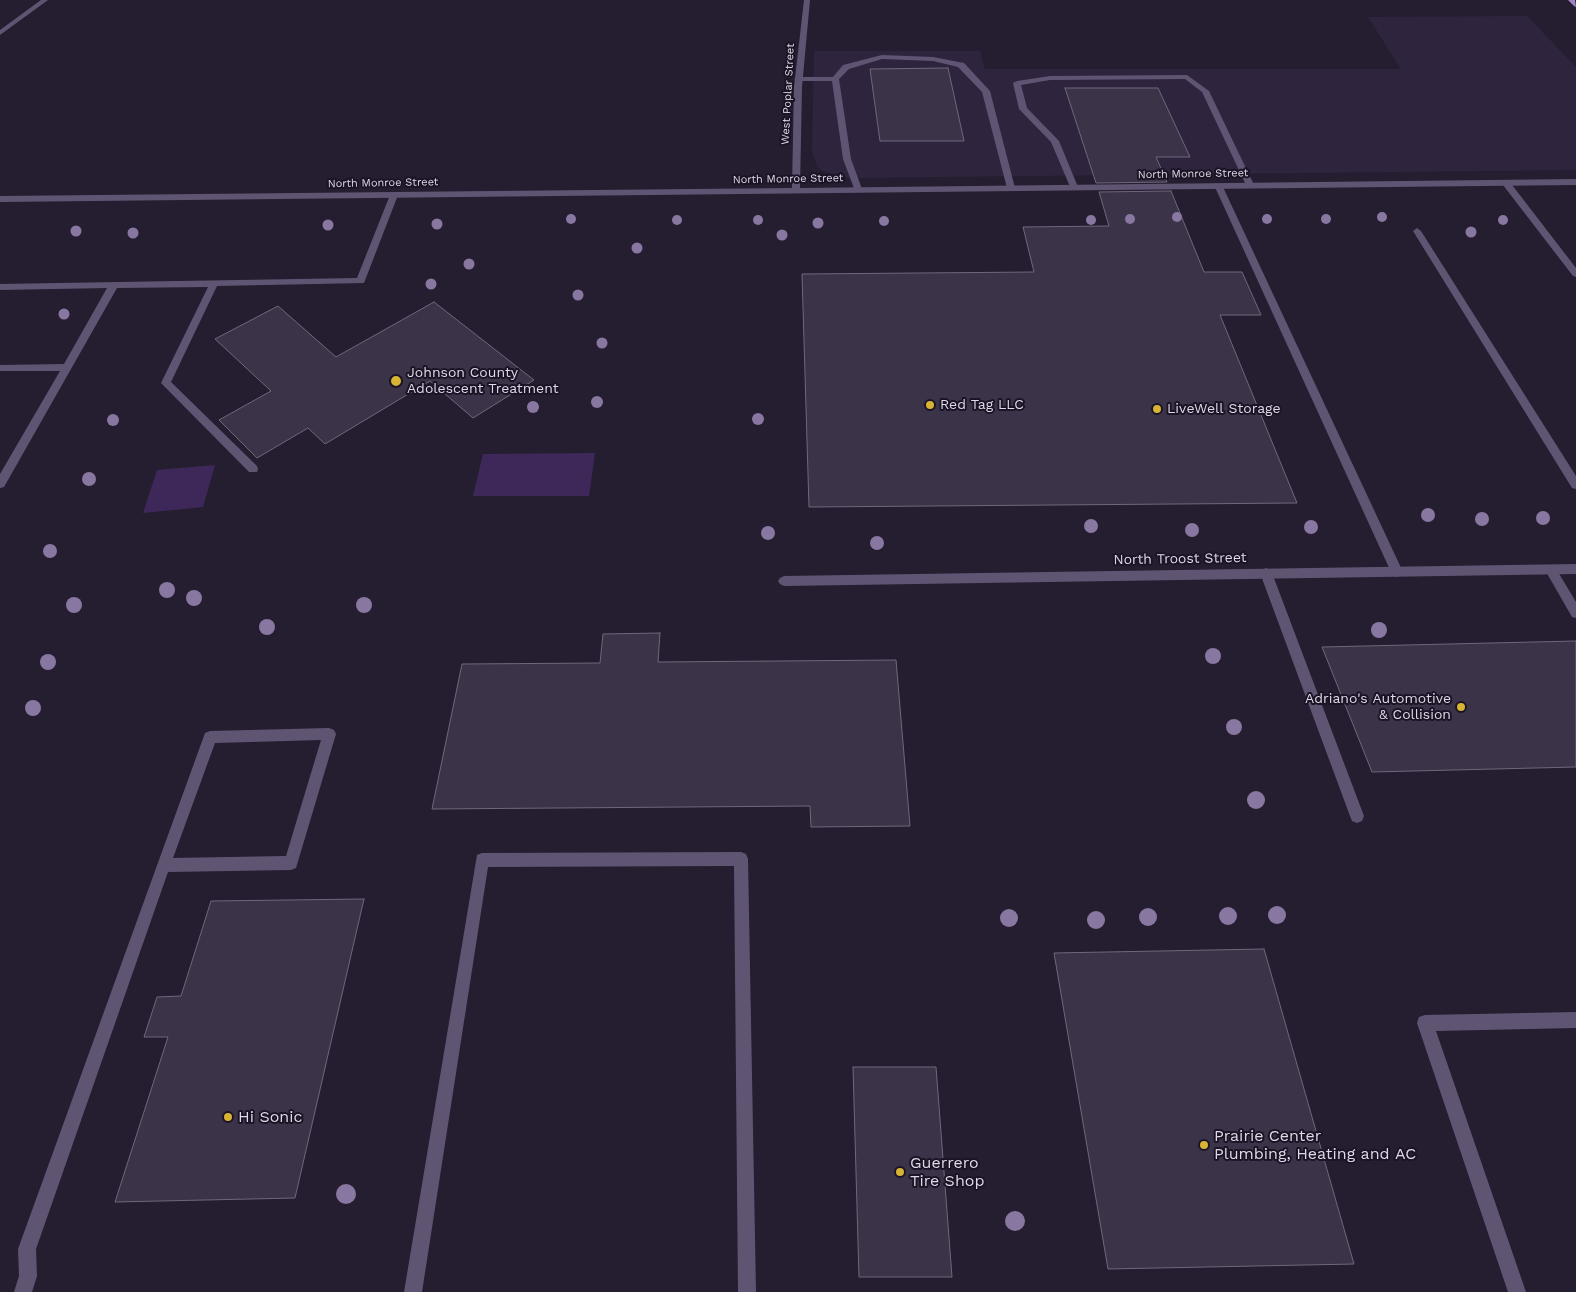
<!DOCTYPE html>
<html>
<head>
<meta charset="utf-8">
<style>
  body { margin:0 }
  canvas { display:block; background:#251d30 }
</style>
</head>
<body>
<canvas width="1576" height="1292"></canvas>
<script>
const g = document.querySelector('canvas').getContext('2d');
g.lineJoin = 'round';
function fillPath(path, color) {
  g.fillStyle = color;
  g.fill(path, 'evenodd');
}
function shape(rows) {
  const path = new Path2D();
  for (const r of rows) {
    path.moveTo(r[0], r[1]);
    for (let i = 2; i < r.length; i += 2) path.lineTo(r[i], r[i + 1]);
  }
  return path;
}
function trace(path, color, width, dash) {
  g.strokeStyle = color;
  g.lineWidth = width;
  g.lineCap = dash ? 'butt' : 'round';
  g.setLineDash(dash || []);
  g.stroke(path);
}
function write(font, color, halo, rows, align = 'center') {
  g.font = font + ' "Work Sans",sans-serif';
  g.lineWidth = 4;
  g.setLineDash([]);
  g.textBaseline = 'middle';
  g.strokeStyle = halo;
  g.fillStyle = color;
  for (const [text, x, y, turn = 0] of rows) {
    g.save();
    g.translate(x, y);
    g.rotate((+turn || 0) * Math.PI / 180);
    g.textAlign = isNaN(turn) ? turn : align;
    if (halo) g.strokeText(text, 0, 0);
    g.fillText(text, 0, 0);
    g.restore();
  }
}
fillPath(shape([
  [1527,16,1576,67,1576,170,848,178,822,171,817,166,812,151,814,51,980,51,985,69,1401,69,1368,17]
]), '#2e243d');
fillPath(shape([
  [595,453,589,496,473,496,483,454],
  [215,465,203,507,143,513,157,470]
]), '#3e2859');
const building = shape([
  [948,68,964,141,880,141,870,69,948,68],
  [1065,88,1158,88,1190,157,1156,157,1167,182,1096,183,1065,88],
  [1171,191,1204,272,1242,272,1261,315,1220,315,1297,503,809,507,802,274,1034,272,1023,227,1109,226,1099,192,1171,191],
  [434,302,534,380,473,418,430,381,325,444,308,428,257,458,219,420,271,391,215,339,278,306,336,357,434,302],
  [660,633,658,662,896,660,910,826,811,827,810,806,432,809,462,664,600,663,603,634,660,633],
  [1576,641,1576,767,1372,772,1322,647,1576,641],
  [364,899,295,1198,115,1202,168,1037,144,1037,157,997,181,996,211,901,364,899],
  [1264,949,1354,1264,1108,1269,1054,953,1264,949],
  [853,1067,936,1067,952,1277,859,1277,853,1067]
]);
fillPath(building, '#3b3347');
trace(building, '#70677d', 1);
fillPath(shape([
  [882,55,933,57,964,63,990,91,1015,188,1014,190,1007,188,982,92,958,67,933,61,882,59,849,69,839,79,851,159,862,189,855,191,843,159,832,81,798,81,794,79,798,77,833,77,843,65,882,55],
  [1187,75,1209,91,1254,185,1253,187,1246,185,1202,92,1185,79,1050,80,1021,85,1027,108,1059,141,1078,187,1071,189,1051,142,1019,109,1013,83,1017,81,1050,76,1187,75],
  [1503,181,1509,181,1576,268,1576,277,1573,276,1503,185,1503,181],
  [1215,183,1222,185,1403,572,1401,575,1397,577,1393,575,1391,572,1214,185,1215,183],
  [394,192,398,195,364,283,217,286,171,382,257,466,258,469,257,472,249,472,161,383,208,287,117,288,4,487,0,488,0,474,60,371,0,371,0,365,64,364,107,288,0,290,0,284,357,278,390,195,394,192],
  [1417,228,1421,231,1576,476,1576,489,1572,488,1413,231,1417,228],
  [1551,565,1555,567,1576,602,1576,618,1572,617,1545,570,1547,567,1551,565],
  [1266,568,1270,570,1272,573,1364,816,1362,821,1357,823,1352,821,1350,816,1260,573,1262,570,1266,568],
  [329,728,334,730,336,734,296,868,291,870,168,872,36,1249,37,1276,32,1292,14,1292,19,1276,18,1249,205,733,210,731,329,728],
  [321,740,286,856,173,858,215,743,321,740],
  [741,852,746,854,748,859,756,1292,738,1292,734,866,488,867,422,1292,404,1292,477,855,482,853,741,852],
  [1576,1012,1576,1028,1436,1031,1526,1292,1508,1292,1417,1023,1419,1017,1425,1015,1576,1012]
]), '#605473');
fillPath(shape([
  [804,0,810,0,802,87,800,188,1576,179,1576,185,0,202,0,196,792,188,794,87,804,0],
  [1576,564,1576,574,784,586,780,584,778,581,780,578,784,576,1576,564]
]), '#605473');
fillPath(shape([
  [41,0,48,0,0,35,0,30,41,0]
]), '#605473');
fillPath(shape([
  [1568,0,1575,0,1576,7,1574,6,1568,0]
]), '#9f85c5');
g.fillStyle = '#8777a1';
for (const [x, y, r] of [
  [1177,217,5],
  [1382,217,5],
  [571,219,5],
  [1130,219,5],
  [1267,219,5],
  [1326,219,5],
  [677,220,5],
  [758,220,5],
  [1091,220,5],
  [1503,220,5],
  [884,221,5],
  [818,223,5.5],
  [437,224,5.5],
  [328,225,5.5],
  [76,231,5.5],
  [1471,232,5.5],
  [133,233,5.5],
  [782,235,5.5],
  [637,248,5.5],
  [469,264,5.5],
  [431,284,5.5],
  [578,295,5.5],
  [64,314,5.5],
  [602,343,5.5],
  [597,402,6],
  [533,407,6],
  [758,419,6],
  [113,420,6],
  [89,479,7],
  [1428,515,7],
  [1543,518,7],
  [1482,519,7],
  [1091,526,7],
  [1311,527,7],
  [1192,530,7],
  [768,533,7],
  [877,543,7],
  [50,551,7],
  [167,590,8],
  [194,598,8],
  [74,605,8],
  [364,605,8],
  [267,627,8],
  [1379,630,8],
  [1213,656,8],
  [48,662,8],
  [33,708,8],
  [1234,727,8],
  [1256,800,9],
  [1277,915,9],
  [1228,916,9],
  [1148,917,9],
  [1009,918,9],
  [1096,920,9],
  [346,1194,10],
  [1015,1221,10]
]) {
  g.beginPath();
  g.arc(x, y, r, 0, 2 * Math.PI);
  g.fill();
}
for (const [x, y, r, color] of [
  [396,381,6,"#d8b434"],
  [930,405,5,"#d8b434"],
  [1157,409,5,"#d8b434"],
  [1461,707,5,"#d8b434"],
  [228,1117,5,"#d8b434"],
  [1204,1145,5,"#d8b434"],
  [900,1172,5,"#d8b434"]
]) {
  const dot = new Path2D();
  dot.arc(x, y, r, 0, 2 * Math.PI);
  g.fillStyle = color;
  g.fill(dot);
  trace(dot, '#1b1426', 2);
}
write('11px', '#ded9e6', '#1b1426', [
  ["West Poplar Street",788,94,-87],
  ["North Monroe Street",1193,174,-1],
  ["North Monroe Street",788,179,-1],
  ["North Monroe Street",383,183,-1]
]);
write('14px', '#ded9e6', '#1b1426', [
  ["Johnson County",407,373],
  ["Adolescent Treatment",407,389],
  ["Red Tag LLC",940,405],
  ["LiveWell Storage",1167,409],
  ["Adriano's Automotive",1451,699,"right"],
  ["& Collision",1451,715,"right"]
], 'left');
write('14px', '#ded9e6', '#1b1426', [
  ["North Troost Street",1180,559,-1]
]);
write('16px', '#ded9e6', '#1b1426', [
  ["Hi Sonic",238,1117],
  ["Prairie Center",1214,1136],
  ["Plumbing, Heating and AC",1214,1154],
  ["Guerrero",910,1163],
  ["Tire Shop",910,1181]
], 'left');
</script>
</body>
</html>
